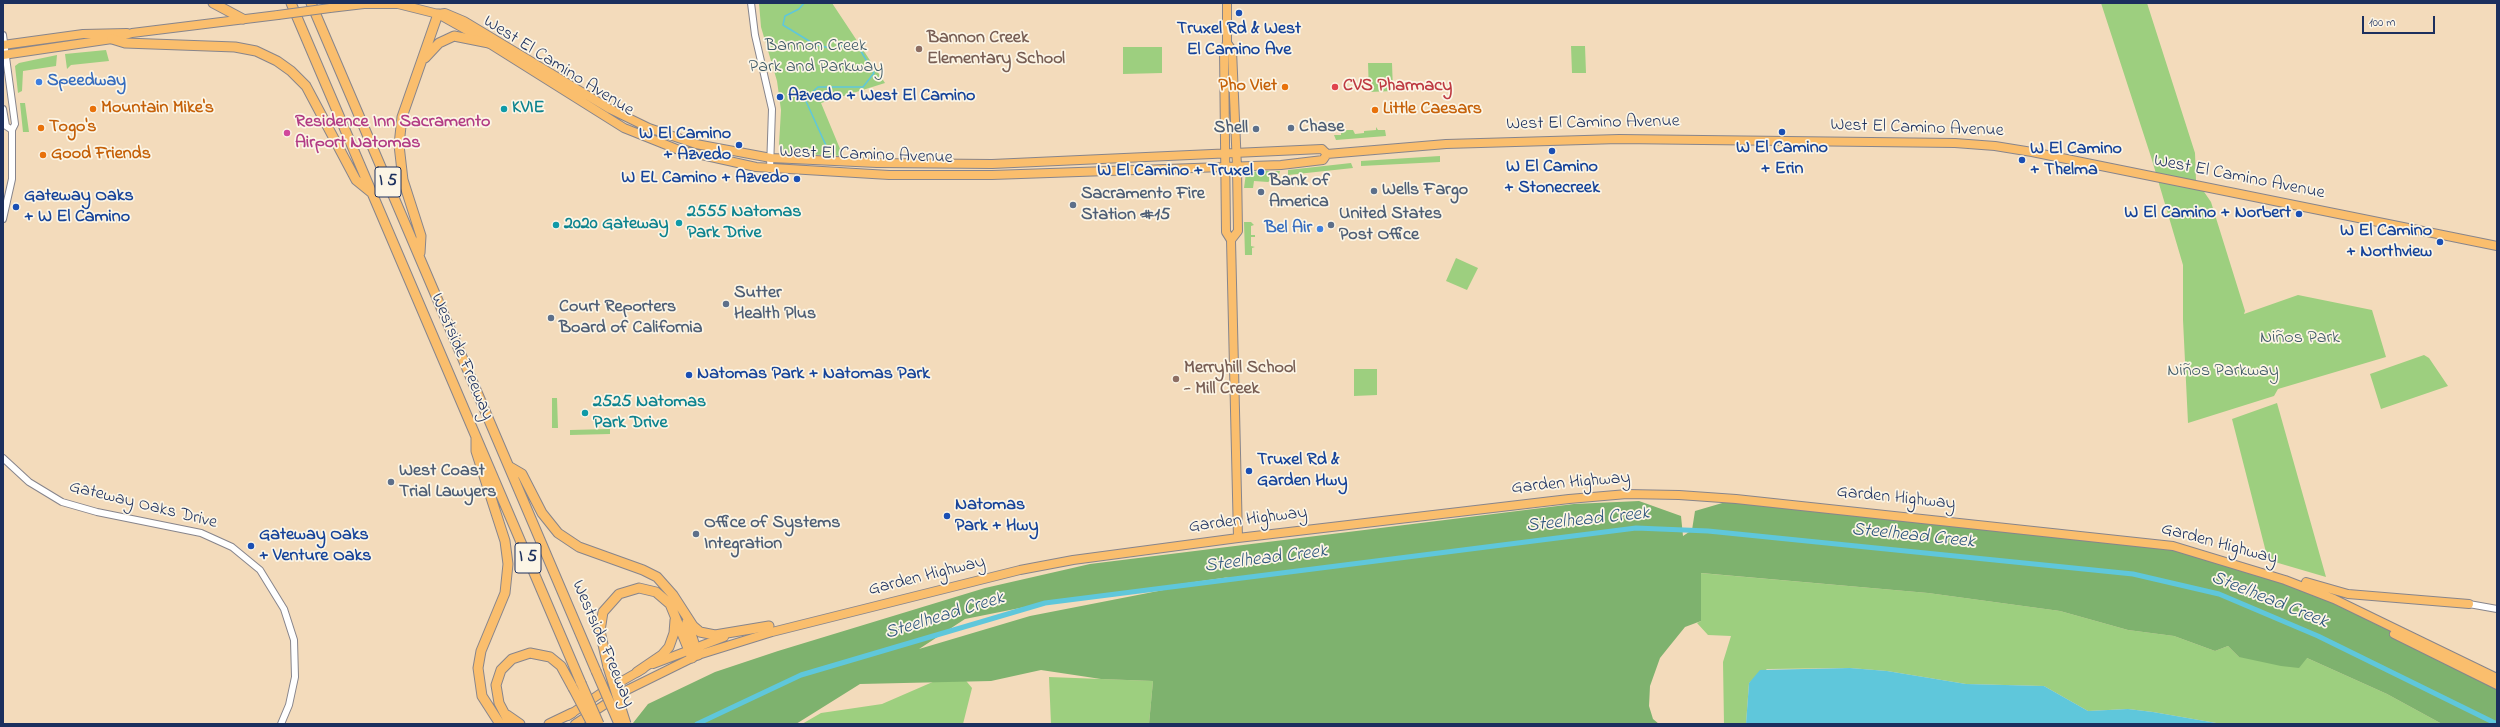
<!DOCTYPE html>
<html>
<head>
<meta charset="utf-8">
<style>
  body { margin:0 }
  #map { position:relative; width:2500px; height:727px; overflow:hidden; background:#f3dbbb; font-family:"Indie Flower",sans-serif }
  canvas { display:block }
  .frame { position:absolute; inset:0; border:4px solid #1b2f5e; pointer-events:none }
  .scale { position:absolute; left:2362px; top:16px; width:73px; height:18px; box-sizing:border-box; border:2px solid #1b2f5e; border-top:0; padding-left:5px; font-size:12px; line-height:14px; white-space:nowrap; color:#1b2f5e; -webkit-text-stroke:3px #fcf5e5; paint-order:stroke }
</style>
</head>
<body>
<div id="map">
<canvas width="2500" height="727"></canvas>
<div class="frame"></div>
<div class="scale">100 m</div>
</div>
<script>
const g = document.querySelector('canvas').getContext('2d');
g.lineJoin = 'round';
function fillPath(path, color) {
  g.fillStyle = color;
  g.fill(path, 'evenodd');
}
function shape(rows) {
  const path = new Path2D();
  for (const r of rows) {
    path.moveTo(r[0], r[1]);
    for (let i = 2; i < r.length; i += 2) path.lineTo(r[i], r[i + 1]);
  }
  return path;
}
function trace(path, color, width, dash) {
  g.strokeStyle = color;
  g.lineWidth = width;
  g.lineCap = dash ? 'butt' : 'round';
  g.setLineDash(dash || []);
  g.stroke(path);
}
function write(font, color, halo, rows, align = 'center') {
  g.font = font + ' "Indie Flower",sans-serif';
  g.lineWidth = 3.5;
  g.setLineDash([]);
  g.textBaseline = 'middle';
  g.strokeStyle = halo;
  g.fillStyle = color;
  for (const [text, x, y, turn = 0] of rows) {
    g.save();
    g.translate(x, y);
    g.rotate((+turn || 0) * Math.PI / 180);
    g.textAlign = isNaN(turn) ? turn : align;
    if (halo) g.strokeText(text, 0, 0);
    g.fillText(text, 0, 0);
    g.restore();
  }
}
fillPath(shape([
  [759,3,832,3,885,83,821,103,843,156,782,153,779,145,781,110,777,81,761,27],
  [2101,3,2147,3,2195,153,2196,180,2211,202,2245,311,2244,314,2298,295,2372,310,2386,357,2278,389,2274,396,2188,423,2183,320,2183,265,2152,160],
  [1571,46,1585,46,1586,73,1572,73],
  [1123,47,1162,47,1162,73,1123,74],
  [106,50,109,61,71,65,67,69,65,54],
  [57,55,56,66,23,71,22,91,18,93,15,66,19,63],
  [1368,63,1392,63,1393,91,1369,92],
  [20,103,25,103,29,132,23,132],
  [1376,127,1378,130,1385,130,1386,136,1336,140,1334,135,1341,135,1341,130,1353,130,1355,134,1364,133,1364,131,1376,130],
  [1440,156,1440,162,1361,166,1361,161],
  [1351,163,1353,168,1288,175,1288,170],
  [1259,171,1259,174,1264,174,1265,171,1280,171,1279,175,1268,182,1254,181,1253,188,1244,188,1246,173],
  [1244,222,1251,222,1254,225,1251,226,1251,235,1255,235,1255,237,1251,237,1251,246,1255,247,1252,248,1252,255,1245,255],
  [1456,258,1478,268,1467,290,1446,281],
  [2424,355,2429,358,2448,386,2381,409,2370,374],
  [1354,369,1377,369,1377,395,1354,396],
  [552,398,557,398,558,428,552,428],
  [2277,403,2326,577,2268,560,2232,419],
  [610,429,610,434,570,435,570,430],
  [1700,573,1928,593,2060,611,2128,630,2174,636,2215,651,2228,646,2239,657,2307,658,2387,694,2442,724,2222,724,2153,712,2128,709,2088,711,2044,686,1966,684,1887,671,1850,668,1767,669,1749,683,1746,724,1724,724,1723,662,1731,636,1708,635,1697,623,1701,621],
  [958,671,972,688,963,724,802,724,821,713,882,704],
  [1049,677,1153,681,1149,724,1051,724]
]), '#9dcf7f');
fillPath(shape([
  [1736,499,2116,538,2203,554,2309,589,2497,685,2497,724,2442,724,2387,694,2307,658,2299,668,2281,666,2239,657,2228,646,2215,651,2174,636,2128,630,2060,611,1928,593,1701,573,1701,621,1685,627,1668,648,1660,658,1650,686,1649,706,1653,719,1659,724,1149,724,1153,681,1101,679,1041,670,991,681,860,684,796,724,633,723,648,704,715,672,778,651,985,588,1090,564,1574,504,1639,501,1681,516,1683,536,1692,530,1695,511],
  [1230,577,1030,616,919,649,965,619,1045,603]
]), '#7eb26e');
fillPath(shape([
  [1850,668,1887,671,1966,684,2044,686,2088,711,2128,709,2153,712,2222,724,1746,724,1749,683,1760,670]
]), '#5fc7db');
trace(shape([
  [804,3,799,9,785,16,783,25,814,44,833,49,852,43,859,48,874,73,863,87,818,87,805,99,828,150]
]), '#5fc7db', 1.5);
trace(shape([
  [697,724,801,675,1045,603,1636,528,1708,531,2133,574,2219,594,2318,636,2497,724]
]), '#5fc7db', 5);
const minor = shape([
  [751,3,755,35,772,109,770,169],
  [3,35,15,124,12,130,12,179,3,219],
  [3,109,6,126,12,130],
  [3,458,29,482,62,502,97,512,201,533,232,547,260,570,284,609,294,640,295,677,289,705,281,724],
  [2469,604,2497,609]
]);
const major = shape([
  [1227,3,1227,43,1224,50,1226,232,1231,240,1238,538],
  [330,8,364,4,398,4,438,14,479,37,624,128,679,150,756,167,889,175,992,175,1281,165,1323,160,1327,154],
  [438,14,445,13,464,21,610,109,649,128,696,144,771,158,877,163,992,164,1322,149,1327,154,1446,144,1619,139,1955,143,1995,146,2032,152,2497,246],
  [1227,43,1232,50,1237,167,1238,231,1231,240],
  [3,45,83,34,127,33],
  [3,55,112,39,132,33,278,15],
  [2306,582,2348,594,2469,604],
  [2394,634,2497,685],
  [653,664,724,637],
  [568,716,601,693,643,669],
  [575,724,627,690,698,655,772,632,1020,570,1073,560,1238,538,1569,499,1627,494,1679,495,1736,499,2173,546,2285,580,2334,599,2497,678]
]);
const highway = shape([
  [213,3,243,19],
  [291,3,581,683],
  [311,3,596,671],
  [112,39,125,43,235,47,256,51,277,61,291,71,306,86,356,180,372,193],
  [425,58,439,43,454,36,489,43],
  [420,253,421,236,403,180,399,145,402,117,438,14],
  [476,438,476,451,505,541,508,564,505,593,481,651,478,668,482,696,500,724],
  [510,467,522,474,542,513,558,533,579,547,643,570,657,577,673,595,693,626,700,632,715,635,769,626],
  [687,622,698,655],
  [608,667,600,631,603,612,619,594,639,588,656,592,670,604,692,658],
  [637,672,662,655,669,647,674,633,675,620],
  [507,715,520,724],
  [510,724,499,703,496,685,501,670,512,659,530,653,550,657,561,666,573,688],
  [549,724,572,713]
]);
trace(minor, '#87858c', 8);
trace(major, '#87858c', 10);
trace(highway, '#87858c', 11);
trace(minor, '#fff', 6);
trace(major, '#fabe6d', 8);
trace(highway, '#fabe6d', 9);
const majorBridge = shape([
  [278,15,330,8]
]);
const highwayBridge = shape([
  [608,667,626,724],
  [596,671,619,724],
  [581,683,599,724],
  [573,688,592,724]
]);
trace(majorBridge, '#87858c', 10, []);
trace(highwayBridge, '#87858c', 11, []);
trace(majorBridge, '#fabe6d', 8);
trace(highwayBridge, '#fabe6d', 9);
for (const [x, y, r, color] of [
  [1239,13,4,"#1a4fb4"],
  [919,49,4,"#8d6e63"],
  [39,82,4,"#3f7fe0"],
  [1285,87,4,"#e8710a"],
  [1335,87,4,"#e0444e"],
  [780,97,4,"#1a4fb4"],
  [93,109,4,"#e8710a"],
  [504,109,4,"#0f9aa8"],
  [1375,110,4,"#e8710a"],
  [41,128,4,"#e8710a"],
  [1291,128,4,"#5c6f8a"],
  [1256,129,4,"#5c6f8a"],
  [1782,132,4,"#1a4fb4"],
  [287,133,4,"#d1479c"],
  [739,145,4,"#1a4fb4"],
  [1552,151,4,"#1a4fb4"],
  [43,155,4,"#e8710a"],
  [2022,160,4,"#1a4fb4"],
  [1261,172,4,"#1a4fb4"],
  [797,179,4,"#1a4fb4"],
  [1374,191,4,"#5c6f8a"],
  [1261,192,4,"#5c6f8a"],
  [1073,205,4,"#5c6f8a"],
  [16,207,4,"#1a4fb4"],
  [2299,214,4,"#1a4fb4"],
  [679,223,4,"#0f9aa8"],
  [556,225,4,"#0f9aa8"],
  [1331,225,4,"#5c6f8a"],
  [1320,229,4,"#3f7fe0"],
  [2440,242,4,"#1a4fb4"],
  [726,304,4,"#5c6f8a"],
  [551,318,4,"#5c6f8a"],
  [689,375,4,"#1a4fb4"],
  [1176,379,4,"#8d6e63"],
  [585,413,4,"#0f9aa8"],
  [1249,471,4,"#1a4fb4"],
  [391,482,4,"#5c6f8a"],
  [947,516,4,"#1a4fb4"],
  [696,534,4,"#5c6f8a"],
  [251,546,4,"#1a4fb4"]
]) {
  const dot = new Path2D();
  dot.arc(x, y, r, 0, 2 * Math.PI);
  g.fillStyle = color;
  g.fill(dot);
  trace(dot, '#fcf5e5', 1.5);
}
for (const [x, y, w] of [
  [388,182,26],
  [528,558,26]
]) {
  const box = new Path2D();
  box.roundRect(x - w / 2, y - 15, w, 30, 3);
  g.fillStyle = '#fcf5e5';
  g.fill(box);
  trace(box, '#1b2f5e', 1);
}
write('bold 17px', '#1b2f5e', null, [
  ["I 5",388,182],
  ["I 5",528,558]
]);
write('bold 18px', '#164399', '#fcf5e5', [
  ["Truxel Rd & West",1239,30,"center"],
  ["El Camino Ave",1239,51,"center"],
  ["Azvedo + West El Camino",788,97],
  ["W El Camino",731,135,"right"],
  ["+ Azvedo",731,156,"right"],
  ["W El Camino",1782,149,"center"],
  ["+ Erin",1782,170,"center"],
  ["W El Camino",2030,150],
  ["+ Thelma",2030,171],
  ["W El Camino",1552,168,"center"],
  ["+ Stonecreek",1552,189,"center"],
  ["W El Camino + Truxel",1253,172,"right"],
  ["W EL Camino + Azvedo",789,179,"right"],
  ["Gateway Oaks",24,197],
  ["+ W El Camino",24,218],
  ["W El Camino + Norbert",2291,214,"right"],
  ["W El Camino",2432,232,"right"],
  ["+ Northview",2432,253,"right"],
  ["Natomas Park + Natomas Park",697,375],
  ["Truxel Rd &",1257,461],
  ["Garden Hwy",1257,482],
  ["Natomas",955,506],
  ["Park + Hwy",955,527],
  ["Gateway Oaks",259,536],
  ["+ Venture Oaks",259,557]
], 'left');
write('bold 18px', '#785e54', '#fcf5e5', [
  ["Bannon Creek",927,39],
  ["Elementary School",927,60],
  ["Merryhill School",1184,369],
  ["- Mill Creek",1184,390]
], 'left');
write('18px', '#3c5766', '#fcf5e5', [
  ["Bannon Creek",816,47],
  ["Park and Parkway",816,68],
  ["Niños Park",2300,339],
  ["Niños Parkway",2223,372]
]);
write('18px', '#1b2f5e', '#fcf5e5', [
  ["West El Camino Avenue",558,67,32],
  ["West El Camino Avenue",1593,124,-1],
  ["West El Camino Avenue",1917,129,2],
  ["West El Camino Avenue",866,156,2],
  ["West El Camino Avenue",2239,178,11],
  ["Westside Freeway",461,357,67],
  ["Garden Highway",1571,484,-5],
  ["Garden Highway",1896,499,6],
  ["Gateway Oaks Drive",143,506,14],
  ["Garden Highway",1248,521,-7],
  ["Garden Highway",2219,545,15],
  ["Garden Highway",927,577,-14],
  ["Westside Freeway",602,644,67]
]);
write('bold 18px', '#366cbe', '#fcf5e5', [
  ["Speedway",47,82],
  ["Bel Air",1312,229,"right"]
], 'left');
write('bold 18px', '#c56008', '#fcf5e5', [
  ["Pho Viet",1277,87,"right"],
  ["Mountain Mike's",101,109],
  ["Little Caesars",1383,110],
  ["Togo's",49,128],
  ["Good Friends",51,155]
], 'left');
write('bold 18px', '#be3a42', '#fcf5e5', [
  ["CVS Pharmacy",1343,87]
], 'left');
write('bold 18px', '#0d838f', '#fcf5e5', [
  ["KVIE",512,109],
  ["2555 Natomas",687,213],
  ["Park Drive",687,234],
  ["2020 Gateway",564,225],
  ["2525 Natomas",593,403],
  ["Park Drive",593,424]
], 'left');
write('bold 18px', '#b23c85', '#fcf5e5', [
  ["Residence Inn Sacramento",295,123],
  ["Airport Natomas",295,144]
], 'left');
write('bold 18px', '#4e5e75', '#fcf5e5', [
  ["Chase",1299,128],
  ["Shell",1248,129,"right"],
  ["Bank of",1269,182],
  ["America",1269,203],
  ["Wells Fargo",1382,191],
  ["Sacramento Fire",1081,195],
  ["Station #15",1081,216],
  ["United States",1339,215],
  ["Post Office",1339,236],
  ["Sutter",734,294],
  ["Health Plus",734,315],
  ["Court Reporters",559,308],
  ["Board of California",559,329],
  ["West Coast",399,472],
  ["Trial Lawyers",399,493],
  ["Office of Systems",704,524],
  ["Integration",704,545]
], 'left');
write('italic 19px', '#2c557d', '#fcf5e5', [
  ["Steelhead Creek",1588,521,-6],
  ["Steelhead Creek",1913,537,6],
  ["Steelhead Creek",1266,560,-7],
  ["Steelhead Creek",2269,601,22],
  ["Steelhead Creek",945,617,-17]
]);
</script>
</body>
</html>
